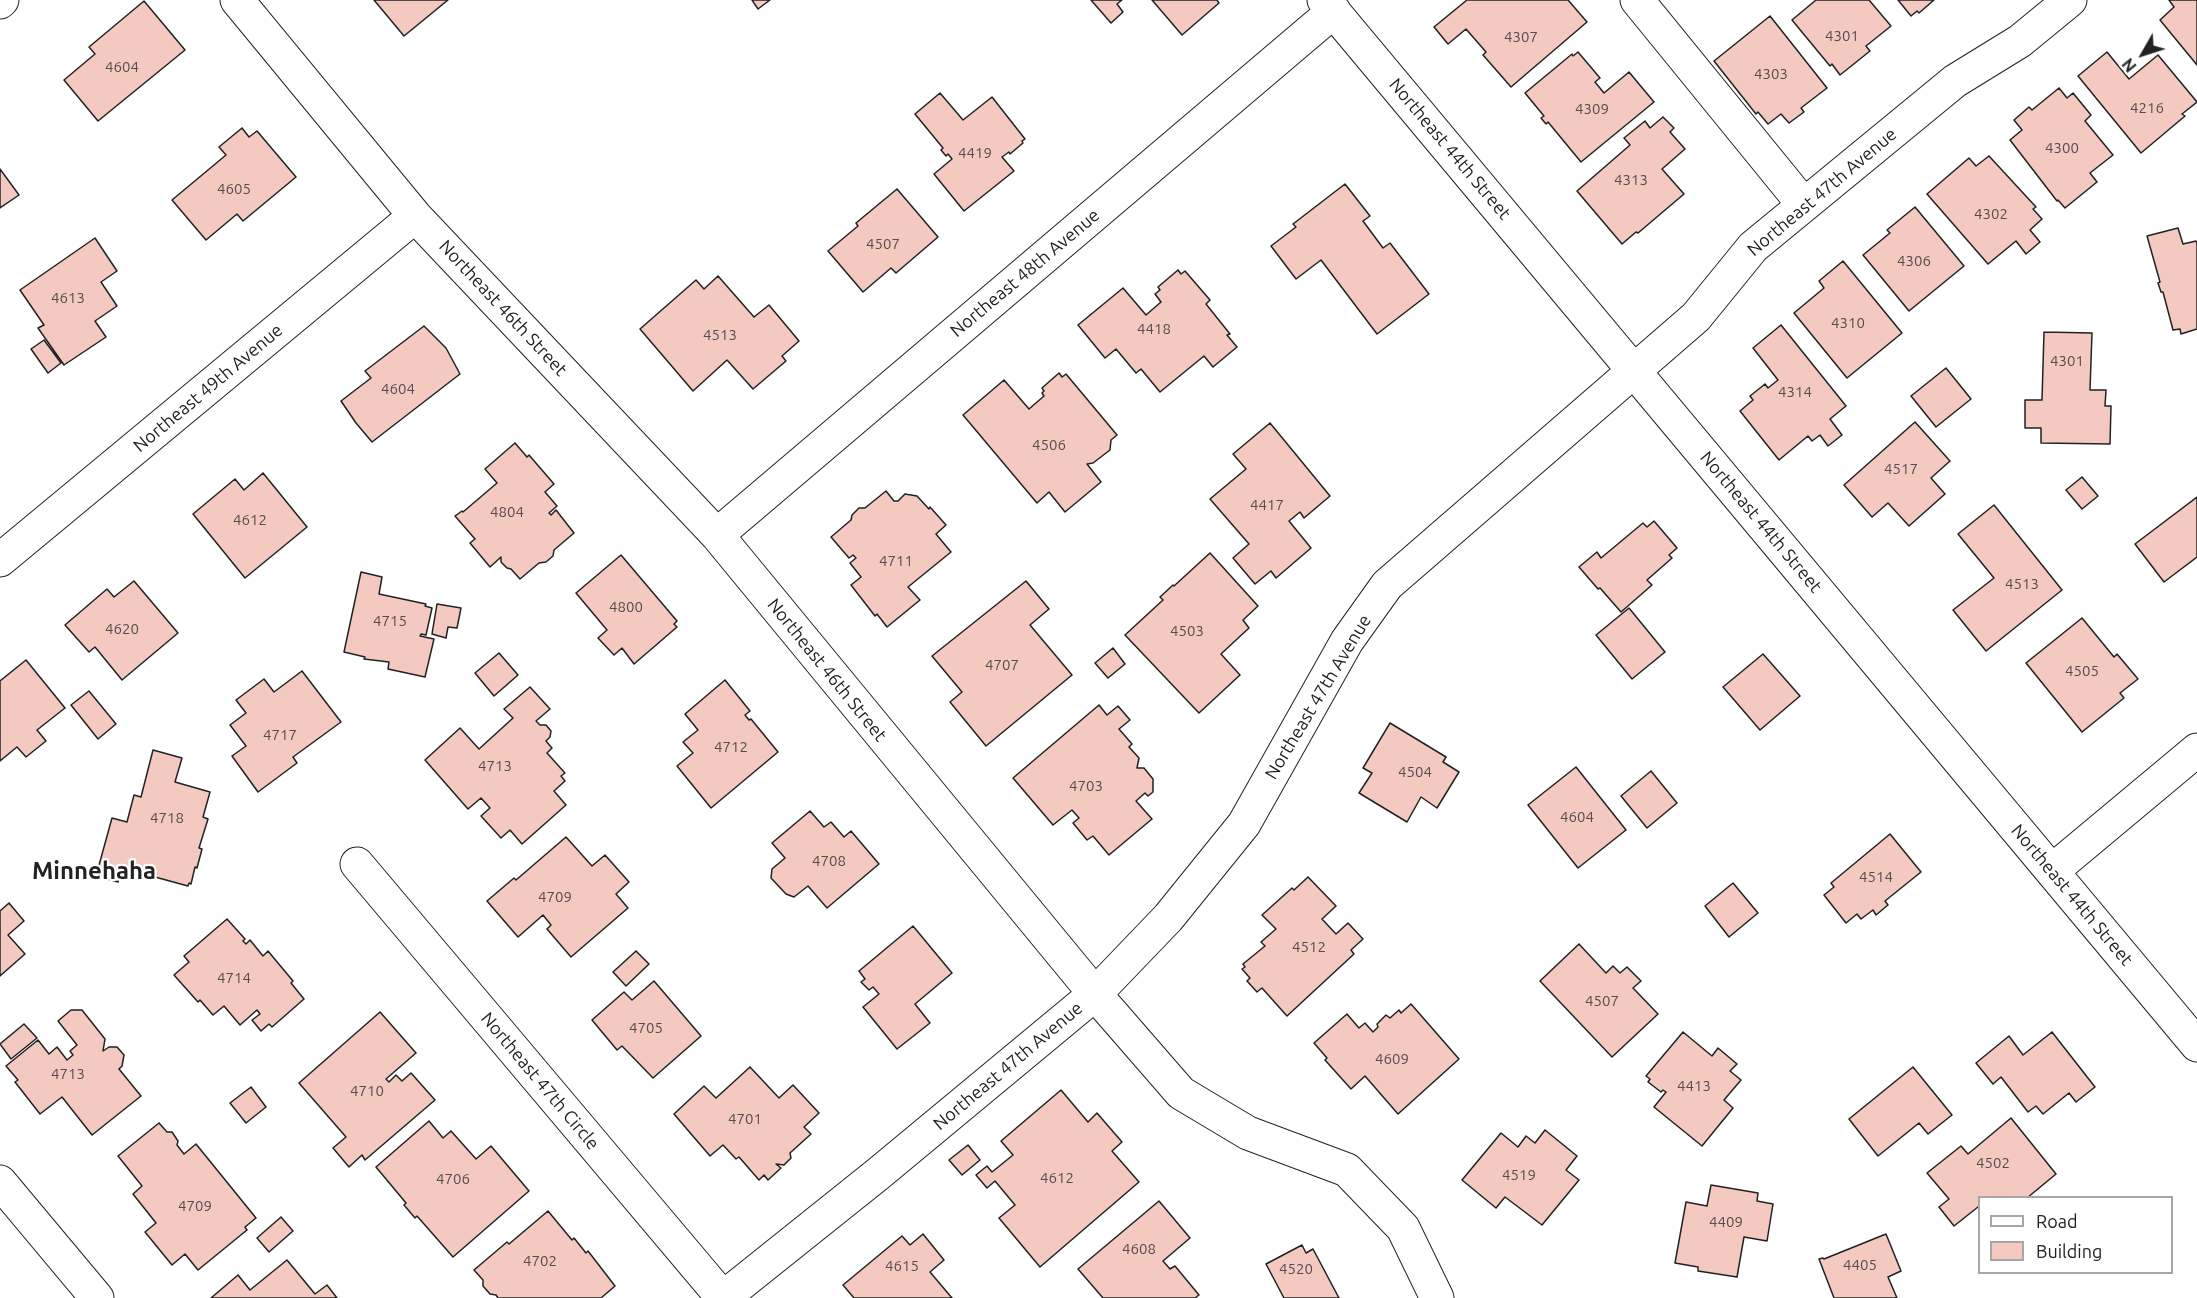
<!DOCTYPE html>
<html>
<head>
<meta charset="utf-8">
<style>
  body { margin:0 }
  #map { position:relative; width:2197px; height:1298px; overflow:hidden; background:#fff; font-family:Ubuntu,sans-serif }
  canvas { display:block }
  .legend { position:absolute; left:1978px; top:1196px; width:195px; height:78px; box-sizing:border-box; background:#fff; border:2px solid #a7a7a7; margin:0; padding:8px 10px; list-style:none; font-size:18px; color:#222 }
  .legend li { display:flex; align-items:center; gap:12px; height:30px }
  .legend b { width:30px; border:2px solid #a7a7a7 }
  .north { position:absolute; left:2113px; top:24px; width:60px; height:60px; -webkit-text-stroke:4px #fff; paint-order:stroke; rotate:231deg; font-size:16px; font-weight:700; line-height:24px; text-align:center; color:#222 }
  .north::after { content:''; display:block; margin:auto; width:21px; height:27px; background:#222; clip-path:polygon(50% 0,100% 100%,50% 72%,0 100%) }
</style>
</head>
<body>
<div id="map">
<canvas width="2197" height="1298"></canvas>
<ul class="legend">
<li><b style="height:8px;background:#fff"></b>Road</li>
<li><b style="height:16px;background:#f3c9c0"></b>Building</li>
</ul>
<div class="north">N</div>
</div>
<script>
const g = document.querySelector('canvas').getContext('2d');
g.lineJoin = 'round';
function fillPath(path, color) {
  g.fillStyle = color;
  g.fill(path, 'evenodd');
}
function shape(rows) {
  const path = new Path2D();
  for (const r of rows) {
    path.moveTo(r[0], r[1]);
    for (let i = 2; i < r.length; i += 2) path.lineTo(r[i], r[i + 1]);
  }
  return path;
}
function trace(path, color, width, dash) {
  g.strokeStyle = color;
  g.lineWidth = width;
  g.lineCap = dash ? 'butt' : 'round';
  g.setLineDash(dash || []);
  g.stroke(path);
}
function write(font, color, halo, rows, align = 'center') {
  g.font = font + ' Ubuntu,sans-serif';
  g.lineWidth = 4.5;
  g.setLineDash([]);
  g.textBaseline = 'middle';
  g.strokeStyle = halo;
  g.fillStyle = color;
  for (const [text, x, y, turn = 0] of rows) {
    g.save();
    g.translate(x, y);
    g.rotate((+turn || 0) * Math.PI / 180);
    g.textAlign = isNaN(turn) ? turn : align;
    if (halo) g.strokeText(text, 0, 0);
    g.fillText(text, 0, 0);
    g.restore();
  }
}
const building = shape([
  [374,0,448,0,404,36,374,0],
  [752,0,770,0,758,9,752,0],
  [1091,0,1122,0,1117,4,1123,12,1111,23,1091,0],
  [1152,0,1217,0,1219,3,1182,35,1152,0],
  [1467,0,1568,0,1587,22,1511,87,1483,55,1486,52,1466,29,1448,44,1434,27,1467,0],
  [1816,0,1869,0,1891,26,1866,46,1870,51,1840,75,1832,64,1830,66,1792,20,1816,0],
  [1898,0,1934,0,1919,13,1917,11,1911,16,1898,0],
  [2169,0,2197,0,2197,65,2160,20,2174,7,2169,0],
  [144,1,185,50,98,121,64,80,95,54,89,47,144,1],
  [1770,16,1827,88,1801,108,1804,112,1789,123,1781,114,1768,124,1758,112,1756,114,1714,61,1770,16],
  [1578,52,1600,78,1595,82,1604,93,1629,72,1654,102,1581,162,1548,122,1546,124,1541,118,1544,116,1525,93,1572,54,1573,56,1578,52],
  [2107,52,2129,79,2158,55,2197,102,2182,114,2185,116,2141,153,2078,76,2107,52],
  [2059,88,2067,98,2073,93,2091,115,2085,121,2113,155,2090,173,2097,182,2065,208,2058,200,2057,201,2010,140,2022,130,2014,120,2029,107,2032,110,2059,88],
  [940,93,963,120,992,97,1025,139,1022,141,1023,143,1010,154,1009,152,1002,157,1014,171,964,211,934,174,952,159,948,154,946,156,941,150,943,148,915,114,940,93],
  [1663,117,1674,128,1670,132,1685,149,1662,169,1684,194,1638,233,1636,232,1622,244,1577,191,1630,145,1624,138,1645,121,1650,128,1663,117],
  [242,128,249,137,257,131,296,177,243,221,237,214,206,240,172,200,226,155,219,147,242,128],
  [1989,156,2036,207,2033,209,2042,219,2030,230,2040,242,2026,254,2016,241,1988,264,1927,194,1969,158,1976,166,1989,156],
  [0,169,19,195,0,208,0,169],
  [1345,184,1370,216,1363,221,1383,248,1390,243,1429,294,1377,334,1321,260,1296,279,1271,246,1296,227,1293,224,1345,184],
  [897,189,938,237,896,273,891,268,863,292,828,251,858,226,856,223,897,189],
  [1915,207,1964,266,1909,311,1863,255,1890,233,1887,230,1915,207],
  [2178,228,2183,244,2196,241,2197,244,2197,329,2181,334,2180,329,2173,330,2163,292,2161,292,2158,283,2160,282,2147,236,2178,228],
  [95,238,117,271,101,282,117,306,95,321,106,337,64,365,38,328,44,325,20,290,95,238],
  [1843,261,1902,333,1847,378,1794,313,1824,288,1819,281,1843,261],
  [1178,270,1181,274,1185,271,1210,300,1206,304,1230,334,1227,335,1237,347,1213,367,1204,356,1160,392,1141,369,1136,373,1116,349,1105,358,1078,325,1123,288,1146,315,1161,302,1155,294,1160,290,1158,287,1178,270],
  [718,276,754,317,769,305,799,341,782,356,786,361,753,389,727,360,693,391,640,329,696,280,704,289,718,276],
  [1781,325,1846,406,1830,419,1842,435,1828,446,1820,435,1812,441,1808,436,1779,460,1740,411,1753,400,1750,396,1765,384,1768,388,1778,380,1753,348,1781,325],
  [424,326,446,348,460,374,372,442,356,423,341,401,371,378,365,371,424,326],
  [2044,332,2092,333,2090,390,2106,390,2105,406,2111,406,2110,444,2041,443,2041,428,2025,428,2025,400,2042,400,2044,332],
  [44,340,61,363,48,373,31,349,44,340],
  [1946,368,1971,399,1936,427,1911,396,1946,368],
  [1059,373,1062,377,1066,374,1117,435,1111,440,1110,450,1093,463,1087,464,1101,482,1065,512,1049,492,1037,503,963,415,1004,380,1029,409,1044,396,1042,393,1044,391,1042,388,1059,373],
  [1915,422,1950,461,1931,478,1945,494,1909,526,1888,503,1872,517,1844,485,1915,422],
  [1270,423,1330,496,1304,518,1300,512,1289,521,1311,548,1276,578,1271,571,1255,584,1233,558,1249,544,1210,499,1246,469,1233,454,1270,423],
  [515,443,527,457,529,455,554,484,545,492,557,506,549,513,551,515,556,510,574,533,554,550,553,556,546,562,539,563,520,579,511,569,507,568,501,562,501,557,490,567,470,543,475,539,455,516,462,511,463,512,497,483,485,469,515,443],
  [263,473,307,527,245,578,193,514,235,479,244,490,263,473],
  [2082,477,2098,496,2082,509,2066,490,2082,477],
  [886,491,894,501,898,501,905,494,917,496,929,509,930,507,946,525,936,534,951,552,908,587,920,600,887,627,877,614,875,616,851,585,861,577,850,563,856,558,853,555,849,558,831,537,851,520,852,515,859,508,865,508,886,491],
  [2197,497,2197,557,2164,582,2135,544,2197,497],
  [1994,505,2062,590,1986,651,1953,610,1994,578,1958,534,1994,505],
  [1654,521,1677,548,1669,555,1672,558,1647,580,1652,585,1621,612,1600,588,1598,589,1579,567,1597,552,1601,558,1643,523,1647,527,1654,521],
  [1210,553,1258,606,1243,620,1249,628,1221,654,1240,675,1199,713,1125,635,1163,600,1160,597,1173,585,1174,586,1210,553],
  [621,555,677,621,674,624,677,627,634,664,622,648,614,655,598,638,607,630,576,593,621,555],
  [361,572,382,577,379,594,426,604,425,606,432,608,426,635,421,634,420,636,434,639,425,677,388,669,389,662,364,659,365,657,344,652,361,572],
  [134,581,178,633,122,680,95,647,89,652,65,625,107,589,114,597,134,581],
  [1026,581,1049,609,1030,625,1072,675,986,746,950,702,962,692,932,656,1026,581],
  [437,604,461,608,457,628,448,627,446,638,432,634,437,604],
  [1629,608,1665,652,1632,679,1596,635,1629,608],
  [2082,618,2114,657,2117,654,2138,679,2120,693,2124,698,2082,732,2026,663,2082,618],
  [1113,648,1125,664,1108,678,1095,663,1113,648],
  [499,653,518,675,494,696,475,673,499,653],
  [1763,654,1800,696,1760,730,1723,687,1763,654],
  [26,660,65,708,37,730,46,741,26,757,17,747,0,761,0,681,26,660],
  [302,671,341,722,293,757,297,763,258,792,232,756,246,746,230,725,246,713,236,700,264,679,274,692,302,671],
  [725,680,750,711,745,715,749,720,751,719,778,752,711,808,677,766,693,753,683,742,698,730,685,714,725,680],
  [530,687,550,709,536,721,540,725,546,725,551,731,550,737,546,741,552,748,547,753,565,773,561,776,565,781,554,791,566,805,522,844,510,830,501,838,481,816,490,808,481,798,468,809,425,760,460,728,479,749,513,718,504,709,530,687],
  [89,691,116,724,98,739,71,705,89,691],
  [1099,705,1107,715,1118,706,1130,720,1119,729,1132,744,1129,747,1139,758,1137,768,1144,768,1153,779,1153,792,1148,796,1145,793,1136,801,1152,819,1109,855,1093,836,1087,840,1073,823,1079,818,1072,810,1053,825,1013,778,1099,705],
  [1390,723,1446,757,1443,762,1459,772,1437,808,1421,797,1407,822,1359,793,1372,773,1363,768,1390,723],
  [153,750,182,758,175,782,210,792,203,817,208,819,199,848,202,849,197,868,195,867,191,884,189,883,188,886,122,868,118,882,96,876,112,818,127,822,134,795,141,797,153,750],
  [1576,767,1626,830,1578,868,1528,805,1576,767],
  [1651,771,1677,803,1647,828,1621,796,1651,771],
  [810,811,824,827,831,822,844,837,851,831,879,864,827,908,808,886,794,897,786,894,771,878,772,869,785,858,772,843,810,811],
  [1890,834,1921,872,1885,901,1888,905,1876,915,1873,910,1861,919,1857,914,1846,923,1824,895,1834,887,1831,883,1890,834],
  [566,837,592,866,605,855,629,882,616,894,628,908,571,957,547,929,551,925,543,915,518,937,487,901,514,878,516,880,566,837],
  [1308,877,1336,906,1322,919,1336,934,1348,923,1363,939,1351,950,1354,954,1287,1016,1262,988,1257,992,1247,981,1250,978,1242,969,1245,967,1243,964,1265,946,1261,942,1276,929,1262,915,1292,888,1294,890,1308,877],
  [1733,883,1758,913,1729,937,1705,906,1733,883],
  [9,903,24,921,8,935,25,954,0,976,0,911,9,903],
  [227,919,245,939,243,941,246,944,250,940,263,956,268,951,293,981,291,983,304,999,272,1027,269,1024,261,1031,252,1020,260,1014,257,1010,240,1025,224,1006,213,1015,200,1000,198,1002,174,975,189,962,184,956,227,919],
  [913,926,952,973,915,1004,930,1023,897,1049,863,1007,879,994,873,987,869,990,861,982,865,979,859,971,913,926],
  [1579,944,1606,973,1613,966,1620,973,1627,967,1641,981,1633,988,1658,1014,1612,1057,1540,981,1579,944],
  [636,951,649,964,626,986,613,972,636,951],
  [654,981,701,1036,653,1078,622,1046,617,1050,592,1020,624,992,632,1000,654,981],
  [1411,1004,1459,1059,1398,1114,1365,1076,1351,1089,1325,1060,1327,1058,1314,1043,1347,1014,1359,1028,1365,1023,1373,1032,1378,1027,1377,1024,1386,1015,1390,1018,1399,1010,1401,1013,1411,1004],
  [71,1010,82,1010,105,1039,103,1051,109,1047,117,1047,124,1055,122,1066,119,1069,141,1096,92,1135,62,1097,40,1114,15,1082,18,1080,6,1066,38,1040,49,1054,57,1047,67,1060,73,1055,70,1051,77,1045,58,1021,71,1010],
  [380,1012,416,1053,386,1079,389,1082,396,1075,402,1081,411,1073,435,1100,365,1160,362,1155,349,1167,333,1148,346,1137,299,1083,380,1012],
  [24,1024,37,1038,11,1059,0,1044,24,1024],
  [1683,1032,1712,1056,1718,1048,1737,1064,1730,1071,1741,1080,1724,1100,1733,1108,1702,1146,1654,1107,1666,1092,1663,1090,1661,1092,1648,1082,1650,1079,1646,1076,1683,1032],
  [2052,1032,2095,1087,2076,1102,2069,1093,2043,1114,2036,1106,2028,1112,2001,1077,1993,1084,1976,1063,2009,1036,2023,1055,2052,1032],
  [750,1067,779,1098,793,1085,819,1113,804,1127,811,1134,790,1153,791,1158,784,1165,776,1164,781,1168,768,1180,764,1175,759,1180,739,1157,736,1159,723,1145,710,1156,674,1114,704,1086,716,1098,750,1067],
  [1913,1067,1952,1115,1928,1134,1919,1123,1878,1156,1849,1119,1913,1067],
  [251,1087,266,1107,246,1123,230,1103,251,1087],
  [1061,1090,1088,1122,1097,1113,1122,1142,1112,1151,1139,1182,1040,1267,999,1218,1015,1205,995,1181,987,1188,976,1175,987,1166,992,1172,1013,1155,1001,1141,1061,1090],
  [2011,1118,2056,1174,2027,1198,1980,1198,1980,1208,1978,1207,1954,1226,1939,1207,1949,1199,1927,1173,1961,1146,1968,1154,2011,1118],
  [429,1121,443,1138,451,1131,476,1159,491,1146,529,1191,453,1257,417,1216,415,1218,404,1205,406,1203,376,1167,429,1121],
  [159,1123,167,1132,172,1132,178,1141,177,1145,184,1154,196,1144,256,1218,245,1227,247,1230,198,1270,185,1254,172,1265,145,1232,156,1223,133,1194,142,1186,118,1156,159,1123],
  [1545,1130,1577,1156,1566,1170,1579,1180,1542,1225,1505,1197,1496,1208,1462,1180,1501,1133,1518,1147,1526,1136,1535,1143,1545,1130],
  [968,1145,980,1160,962,1175,949,1160,968,1145],
  [1711,1185,1758,1193,1757,1201,1773,1204,1767,1241,1744,1237,1737,1277,1698,1271,1698,1267,1675,1263,1686,1202,1707,1206,1711,1185],
  [1159,1201,1190,1238,1163,1261,1170,1269,1175,1266,1199,1295,1195,1298,1103,1298,1078,1269,1159,1201],
  [548,1211,572,1240,574,1238,586,1253,588,1251,615,1286,601,1298,498,1298,496,1295,490,1294,483,1286,483,1280,474,1270,507,1242,509,1244,548,1211],
  [281,1217,293,1231,269,1252,257,1238,281,1217],
  [923,1234,944,1260,930,1272,952,1298,854,1298,843,1285,902,1236,910,1245,923,1234],
  [1886,1234,1901,1271,1888,1277,1897,1298,1834,1298,1819,1259,1823,1258,1824,1259,1886,1234],
  [1302,1245,1306,1253,1313,1249,1339,1298,1284,1298,1266,1264,1302,1245],
  [287,1260,315,1294,327,1285,337,1298,211,1298,238,1275,250,1290,287,1260]
]);
fillPath(building, '#f3c9c0');
trace(building, '#222', 1.5);
const minor = shape([
  [237,0,415,216,717,535,1095,994,1181,1093,1248,1133,1347,1170,1403,1228,1437,1298],
  [1324,0,2197,1045],
  [1637,0,1804,205],
  [0,2,2,0],
  [717,535,1334,11],
  [0,560,415,216],
  [357,864,723,1298],
  [2052,871,2197,750],
  [0,1182,97,1298],
  [723,1298,878,1174,1095,994,1168,918,1244,824,1347,641,1387,585,1696,317,1753,247,1955,81,2020,41,2070,0]
]);
trace(minor, '#222', 35);
trace(minor, '#fff', 33);
write('15px', '#564c4a', null, [
  ["4301",1842,36],
  ["4307",1521,37],
  ["4604",122,67],
  ["4303",1771,74],
  ["4216",2147,108],
  ["4309",1592,109],
  ["4300",2062,148],
  ["4419",975,153],
  ["4313",1631,180],
  ["4605",234,189],
  ["4302",1991,214],
  ["4507",883,244],
  ["4306",1914,261],
  ["4613",68,298],
  ["4310",1848,323],
  ["4418",1154,329],
  ["4513",720,335],
  ["4301",2067,361],
  ["4604",398,389],
  ["4314",1795,392],
  ["4506",1049,445],
  ["4517",1901,469],
  ["4417",1267,505],
  ["4804",507,512],
  ["4612",250,520],
  ["4711",896,561],
  ["4513",2022,584],
  ["4800",626,607],
  ["4715",390,621],
  ["4620",122,629],
  ["4503",1187,631],
  ["4707",1002,665],
  ["4505",2082,671],
  ["4717",280,735],
  ["4712",731,747],
  ["4713",495,766],
  ["4504",1415,772],
  ["4703",1086,786],
  ["4604",1577,817],
  ["4718",167,818],
  ["4708",829,861],
  ["4514",1876,877],
  ["4709",555,897],
  ["4512",1309,947],
  ["4714",234,978],
  ["4507",1602,1001],
  ["4705",646,1028],
  ["4609",1392,1059],
  ["4713",68,1074],
  ["4413",1694,1086],
  ["4710",367,1091],
  ["4701",745,1119],
  ["4502",1993,1163],
  ["4519",1519,1175],
  ["4612",1057,1178],
  ["4706",453,1179],
  ["4709",195,1206],
  ["4409",1726,1222],
  ["4608",1139,1249],
  ["4702",540,1261],
  ["4405",1860,1265],
  ["4615",902,1266],
  ["4520",1296,1269]
]);
write('18px', '#222', '#fff', [
  ["Northeast 44th Street",1450,149,50],
  ["Northeast 47th Avenue",1822,192,-40],
  ["Northeast 48th Avenue",1025,273,-40],
  ["Northeast 46th Street",503,308,47],
  ["Northeast 49th Avenue",208,388,-40],
  ["Northeast 44th Street",1761,522,50],
  ["Northeast 46th Street",827,670,51],
  ["Northeast 47th Avenue",1318,697,-59],
  ["Northeast 44th Street",2072,895,50],
  ["Northeast 47th Avenue",1008,1066,-40],
  ["Northeast 47th Circle",540,1081,50]
]);
write('bold 24px', '#222', '#fff', [
  ["Minnehaha",94,871]
]);
</script>
</body>
</html>
